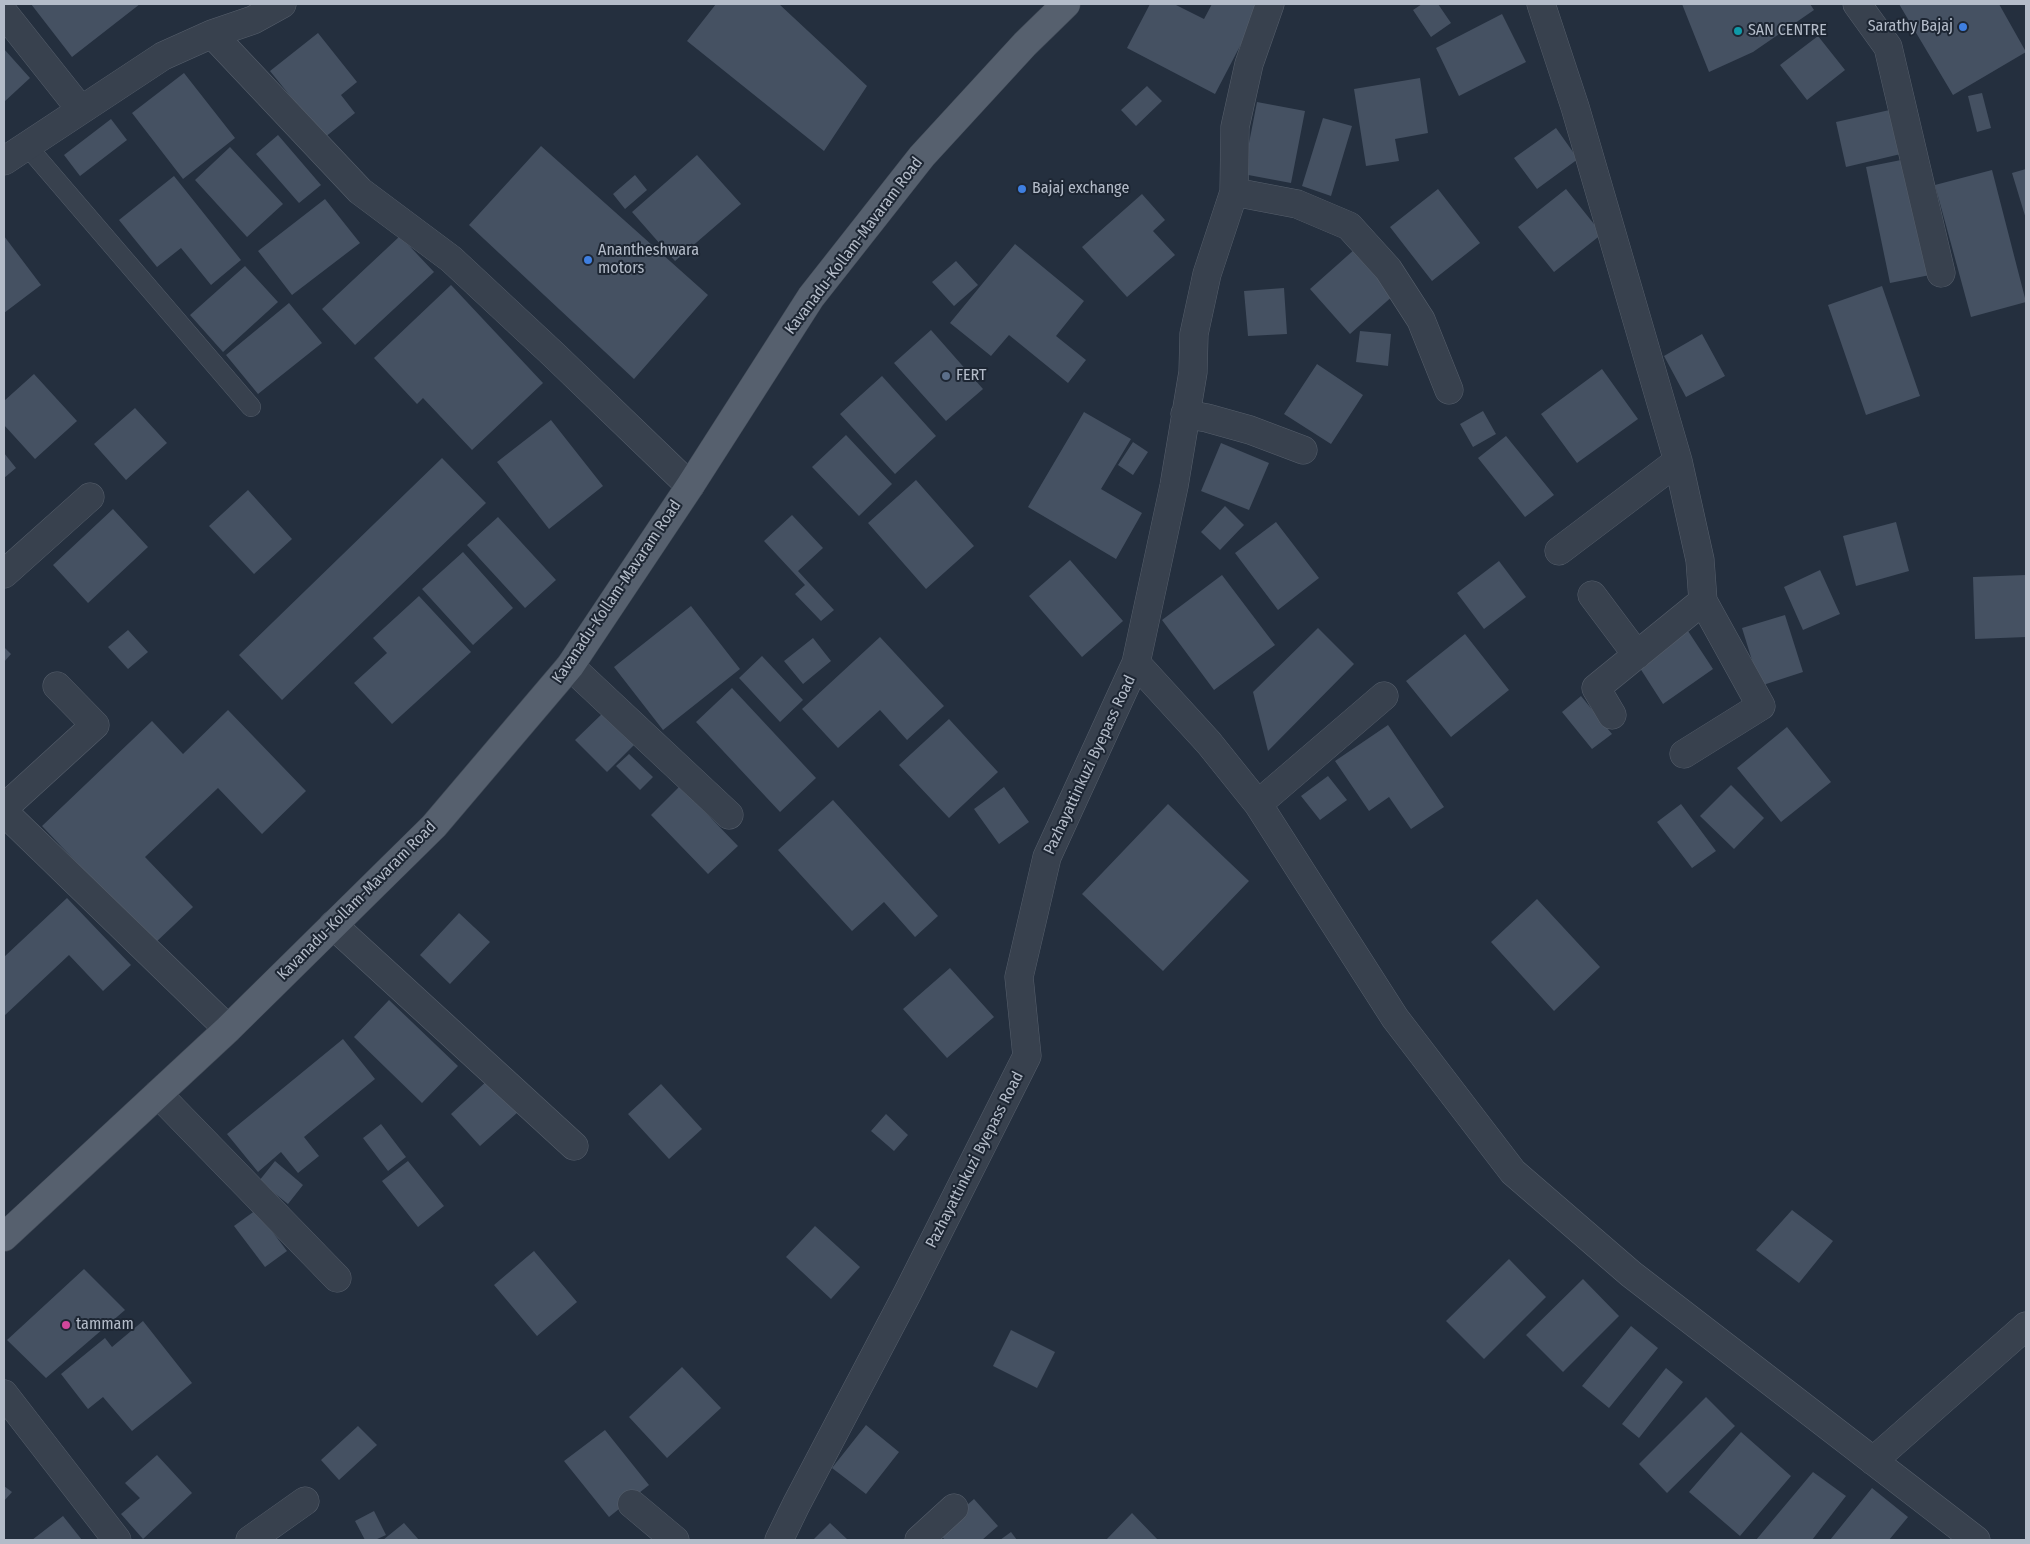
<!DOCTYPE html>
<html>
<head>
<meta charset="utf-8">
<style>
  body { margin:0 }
  #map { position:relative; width:2030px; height:1544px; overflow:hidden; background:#242f3e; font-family:"Fira Sans Condensed",sans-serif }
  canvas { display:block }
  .frame { position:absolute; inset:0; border:5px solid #b4bcc9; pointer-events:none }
</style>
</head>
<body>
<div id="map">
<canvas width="2030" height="1544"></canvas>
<div class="frame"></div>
</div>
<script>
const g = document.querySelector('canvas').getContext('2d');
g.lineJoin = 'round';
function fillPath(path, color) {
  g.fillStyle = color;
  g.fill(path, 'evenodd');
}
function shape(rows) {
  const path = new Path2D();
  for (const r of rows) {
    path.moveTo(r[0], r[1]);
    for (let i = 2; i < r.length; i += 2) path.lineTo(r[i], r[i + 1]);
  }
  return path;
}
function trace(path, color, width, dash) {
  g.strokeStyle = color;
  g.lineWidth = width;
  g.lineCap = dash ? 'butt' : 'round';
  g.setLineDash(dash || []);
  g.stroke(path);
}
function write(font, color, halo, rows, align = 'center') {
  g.font = font + ' "Fira Sans Condensed",sans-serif';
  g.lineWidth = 4;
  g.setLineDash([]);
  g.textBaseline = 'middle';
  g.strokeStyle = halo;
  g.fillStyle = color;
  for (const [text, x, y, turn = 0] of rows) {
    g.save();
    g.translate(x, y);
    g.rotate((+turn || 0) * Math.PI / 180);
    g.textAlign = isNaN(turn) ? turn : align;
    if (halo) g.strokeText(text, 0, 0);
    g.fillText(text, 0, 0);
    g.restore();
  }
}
fillPath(shape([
  [31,4,140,4,72,57],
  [716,4,779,4,867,86,824,151,687,41],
  [1150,4,1174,4,1204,19,1212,4,1262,4,1215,94,1127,48],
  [1422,4,1438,4,1451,23,1431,37,1413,10],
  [1682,4,1810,4,1814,10,1753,52,1709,72],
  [1899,4,1999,4,2026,52,1953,95],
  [1502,14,1526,62,1459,96,1436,48],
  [318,33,357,82,341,95,355,113,324,138,270,71],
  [1818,36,1845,70,1807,100,1780,65],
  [4,49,30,78,4,102],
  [184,73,235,138,183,179,132,113],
  [1420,78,1428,133,1395,139,1399,161,1366,166,1354,89],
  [1147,86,1162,101,1136,126,1121,110],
  [1982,93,1991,128,1977,132,1968,96],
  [1257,102,1305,111,1291,183,1243,174],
  [1894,109,1905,153,1846,167,1836,122],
  [1323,118,1352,126,1331,196,1302,186],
  [111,119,127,140,80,176,64,155],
  [1556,128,1578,159,1537,189,1514,158],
  [278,135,321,185,299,203,256,154],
  [541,146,708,295,634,379,469,225],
  [230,147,283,204,247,237,195,180],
  [697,155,741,204,675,261,632,212],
  [1906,159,1930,275,1890,283,1866,167],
  [2026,169,2026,219,2012,173],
  [1992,170,2026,302,1971,317,1935,185],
  [635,175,647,190,625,209,613,194],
  [174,176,241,260,211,285,181,248,157,267,119,220],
  [1438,189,1480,243,1432,281,1390,227],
  [1566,189,1602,234,1554,272,1518,227],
  [1142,194,1165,220,1153,231,1175,255,1127,297,1082,247],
  [325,199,360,243,292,295,258,251],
  [4,236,41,285,4,313],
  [400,236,434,272,355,345,322,309],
  [1015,244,1084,301,1056,336,1086,360,1068,383,1009,335,991,356,950,323],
  [1355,249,1395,294,1350,334,1310,289],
  [956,261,978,285,954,306,932,282],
  [245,266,278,302,223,352,190,315],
  [451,285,543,383,472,450,423,398,417,404,374,358],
  [1882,286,1920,396,1866,415,1828,305],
  [1284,288,1287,334,1248,336,1244,291],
  [289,303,322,343,258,394,226,355],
  [931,330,983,389,946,421,894,363],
  [1360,331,1391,334,1388,366,1356,362],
  [1702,334,1725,376,1686,397,1664,356],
  [1317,364,1363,395,1331,444,1284,414],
  [1602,369,1638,419,1577,463,1541,414],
  [34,374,77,421,35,459,4,425,4,401],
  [882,376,936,436,895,474,840,414],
  [135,408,167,443,126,480,94,444],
  [1483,411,1496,434,1473,447,1460,424],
  [1084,412,1131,439,1101,489,1142,513,1116,559,1028,507],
  [551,420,603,486,549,529,497,462],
  [846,435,892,484,859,516,812,467],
  [1506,436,1554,495,1525,517,1478,458],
  [1133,442,1148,452,1133,475,1118,465],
  [1221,443,1269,463,1249,510,1201,491],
  [4,453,16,468,4,478],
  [442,458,486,503,282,700,239,655],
  [916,480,974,546,926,589,868,523],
  [248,490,292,539,254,574,209,526],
  [1225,506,1244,525,1220,550,1201,532],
  [113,509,148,547,88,603,53,565],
  [792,515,823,548,798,571,834,610,821,621,795,594,805,585,764,541],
  [498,517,556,580,525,608,467,545],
  [1276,522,1319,578,1278,610,1235,553],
  [1896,522,1909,571,1856,586,1843,536],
  [463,552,513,608,473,645,422,589],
  [1070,560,1123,621,1082,657,1029,596],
  [1499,561,1526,597,1484,629,1457,593],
  [1820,570,1840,614,1803,630,1784,587],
  [1222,575,1275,645,1214,690,1162,620],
  [2026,575,2026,637,1975,639,1973,577],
  [419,596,471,652,392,724,354,683,387,653,373,638],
  [691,606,740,669,663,730,614,667],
  [1785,615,1803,672,1760,686,1742,628],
  [1318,628,1354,664,1268,751,1253,692],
  [128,630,148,652,128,669,108,647],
  [1688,631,1713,669,1663,704,1638,665],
  [1465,634,1509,690,1451,737,1406,681],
  [880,637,944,706,907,740,880,710,838,748,802,709],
  [813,638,831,661,803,684,784,661],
  [4,647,11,654,4,662],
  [762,656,803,700,780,722,739,678],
  [732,688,816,778,780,812,696,722],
  [1581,696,1612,734,1592,749,1562,712],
  [228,710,306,791,262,834,218,788,145,857,193,907,154,944,42,826,152,721,183,754],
  [605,711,636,743,607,772,575,740],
  [949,719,998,772,949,818,899,765],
  [1388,725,1444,807,1411,829,1389,797,1369,811,1335,761],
  [1787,727,1831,782,1781,822,1737,768],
  [629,754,653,777,640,790,616,766],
  [1328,776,1347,800,1320,820,1301,796],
  [1731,785,1764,818,1734,849,1700,816],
  [680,786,738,846,708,874,651,815],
  [1004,787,1029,822,999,844,974,809],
  [833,800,938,916,915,937,884,902,852,931,778,850],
  [1168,804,1249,881,1163,971,1082,894],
  [1681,804,1716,851,1692,868,1657,822],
  [67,898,131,965,103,991,69,955,4,1016,4,957],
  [1537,899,1600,967,1554,1011,1491,942],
  [459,913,490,942,450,984,420,955],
  [950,968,994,1017,947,1058,903,1009],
  [389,1000,458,1066,422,1103,354,1037],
  [343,1039,375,1079,304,1137,319,1156,298,1173,281,1152,258,1172,227,1134],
  [489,1079,518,1112,480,1146,451,1114],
  [661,1084,702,1129,669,1159,628,1114],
  [886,1114,908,1135,894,1151,871,1131],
  [381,1124,406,1157,388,1171,363,1138],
  [275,1161,303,1185,288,1204,259,1181],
  [408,1161,444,1206,418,1227,382,1181],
  [256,1210,287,1251,265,1267,234,1226],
  [1792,1210,1833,1241,1799,1283,1756,1250],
  [815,1226,860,1267,831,1299,786,1257],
  [534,1251,577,1302,537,1336,494,1285],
  [1509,1259,1546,1297,1484,1359,1446,1321],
  [84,1269,125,1310,46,1378,7,1340],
  [1583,1279,1619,1316,1563,1372,1526,1335],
  [143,1321,192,1383,132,1431,103,1397,88,1409,61,1374,105,1338,112,1347],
  [1631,1326,1658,1348,1609,1408,1582,1386],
  [1011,1330,1055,1352,1037,1388,993,1366],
  [682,1367,721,1408,667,1458,629,1417],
  [1666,1368,1683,1382,1639,1438,1622,1424],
  [1706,1397,1735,1426,1667,1493,1639,1464],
  [866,1425,899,1452,866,1494,832,1468],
  [358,1426,377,1445,339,1480,321,1460],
  [605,1430,649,1485,609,1517,564,1461],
  [1741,1432,1791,1476,1740,1536,1689,1492],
  [157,1455,192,1493,143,1539,121,1514,140,1498,125,1483],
  [1813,1472,1846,1496,1812,1540,1756,1540],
  [4,1486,12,1492,4,1501],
  [1872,1488,1908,1517,1889,1540,1830,1540],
  [974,1499,998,1526,982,1540,945,1540,937,1531],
  [374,1511,386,1535,375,1540,365,1540,355,1521],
  [1132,1513,1158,1540,1106,1540],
  [63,1516,82,1540,32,1540],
  [404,1523,419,1540,383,1540],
  [830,1523,848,1540,813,1540],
  [1011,1532,1017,1540,1000,1540]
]), '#455162');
const service = shape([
  [27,146,251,407]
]);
const minor = shape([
  [1541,4,1575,107,1678,461,1700,560,1703,601,1761,706,1684,754],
  [1857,4,1888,47,1941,273],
  [4,13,81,110],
  [212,34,360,191,451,259,554,355,690,486],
  [4,161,163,56,212,34,253,20,282,4],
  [1234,192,1297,204,1349,226,1388,269,1421,320,1449,390],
  [1185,414,1207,418,1250,430,1303,450],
  [1559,551,1678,461],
  [4,574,90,497],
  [1592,595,1637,655],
  [1136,663,1209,743,1258,804,1395,1018,1513,1172,1631,1274,1976,1540],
  [570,666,729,815],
  [1612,715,1596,688,1703,601],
  [1258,804,1384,696],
  [4,808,95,725,57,686],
  [4,812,228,1029],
  [333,925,574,1146],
  [158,1094,337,1278],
  [4,1394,117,1540],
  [1873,1461,2026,1326],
  [632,1504,675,1540],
  [250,1540,305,1501],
  [779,1540,796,1505,907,1294,1027,1056,1019,977,1047,857,1136,663,1174,486,1193,372,1194,334,1207,274,1234,192,1235,127,1249,64,1270,4],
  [919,1540,954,1508]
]);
const primary = shape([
  [4,1237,228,1029,434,826,570,666,690,486,811,297,922,156,1025,44,1066,4]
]);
trace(service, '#565f6c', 20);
trace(minor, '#565f6c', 29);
trace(primary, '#414a57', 29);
trace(service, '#38414e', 19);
trace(minor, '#38414e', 28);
trace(primary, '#56606e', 28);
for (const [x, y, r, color] of [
  [1963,27,5,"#3f7fe0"],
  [1738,31,5,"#0f9aa8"],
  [1022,189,5,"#3f7fe0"],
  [588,260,5,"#3f7fe0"],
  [946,376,5,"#5c6f8a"],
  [66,1325,5,"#d1479c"]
]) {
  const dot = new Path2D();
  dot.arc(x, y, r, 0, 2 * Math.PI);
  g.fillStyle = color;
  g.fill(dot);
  trace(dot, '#1d2633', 2);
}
write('16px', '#b4bcc9', '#1d2633', [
  ["Sarathy Bajaj",1953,27,"right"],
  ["SAN CENTRE",1748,31],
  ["Bajaj exchange",1032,189],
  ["Anantheshwara",598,251],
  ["motors",598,269],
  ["FERT",956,376],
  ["tammam",76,1325]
], 'left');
write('16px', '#b4bcc9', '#1d2633', [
  ["Kavanadu-Kollam-Mavaram Road",854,246,-53],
  ["Kavanadu-Kollam-Mavaram Road",617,592,-56],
  ["Pazhayattinkuzi Byepass Road",1090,765,-65],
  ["Kavanadu-Kollam-Mavaram Road",357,901,-45],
  ["Pazhayattinkuzi Byepass Road",975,1160,-63]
]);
</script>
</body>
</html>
